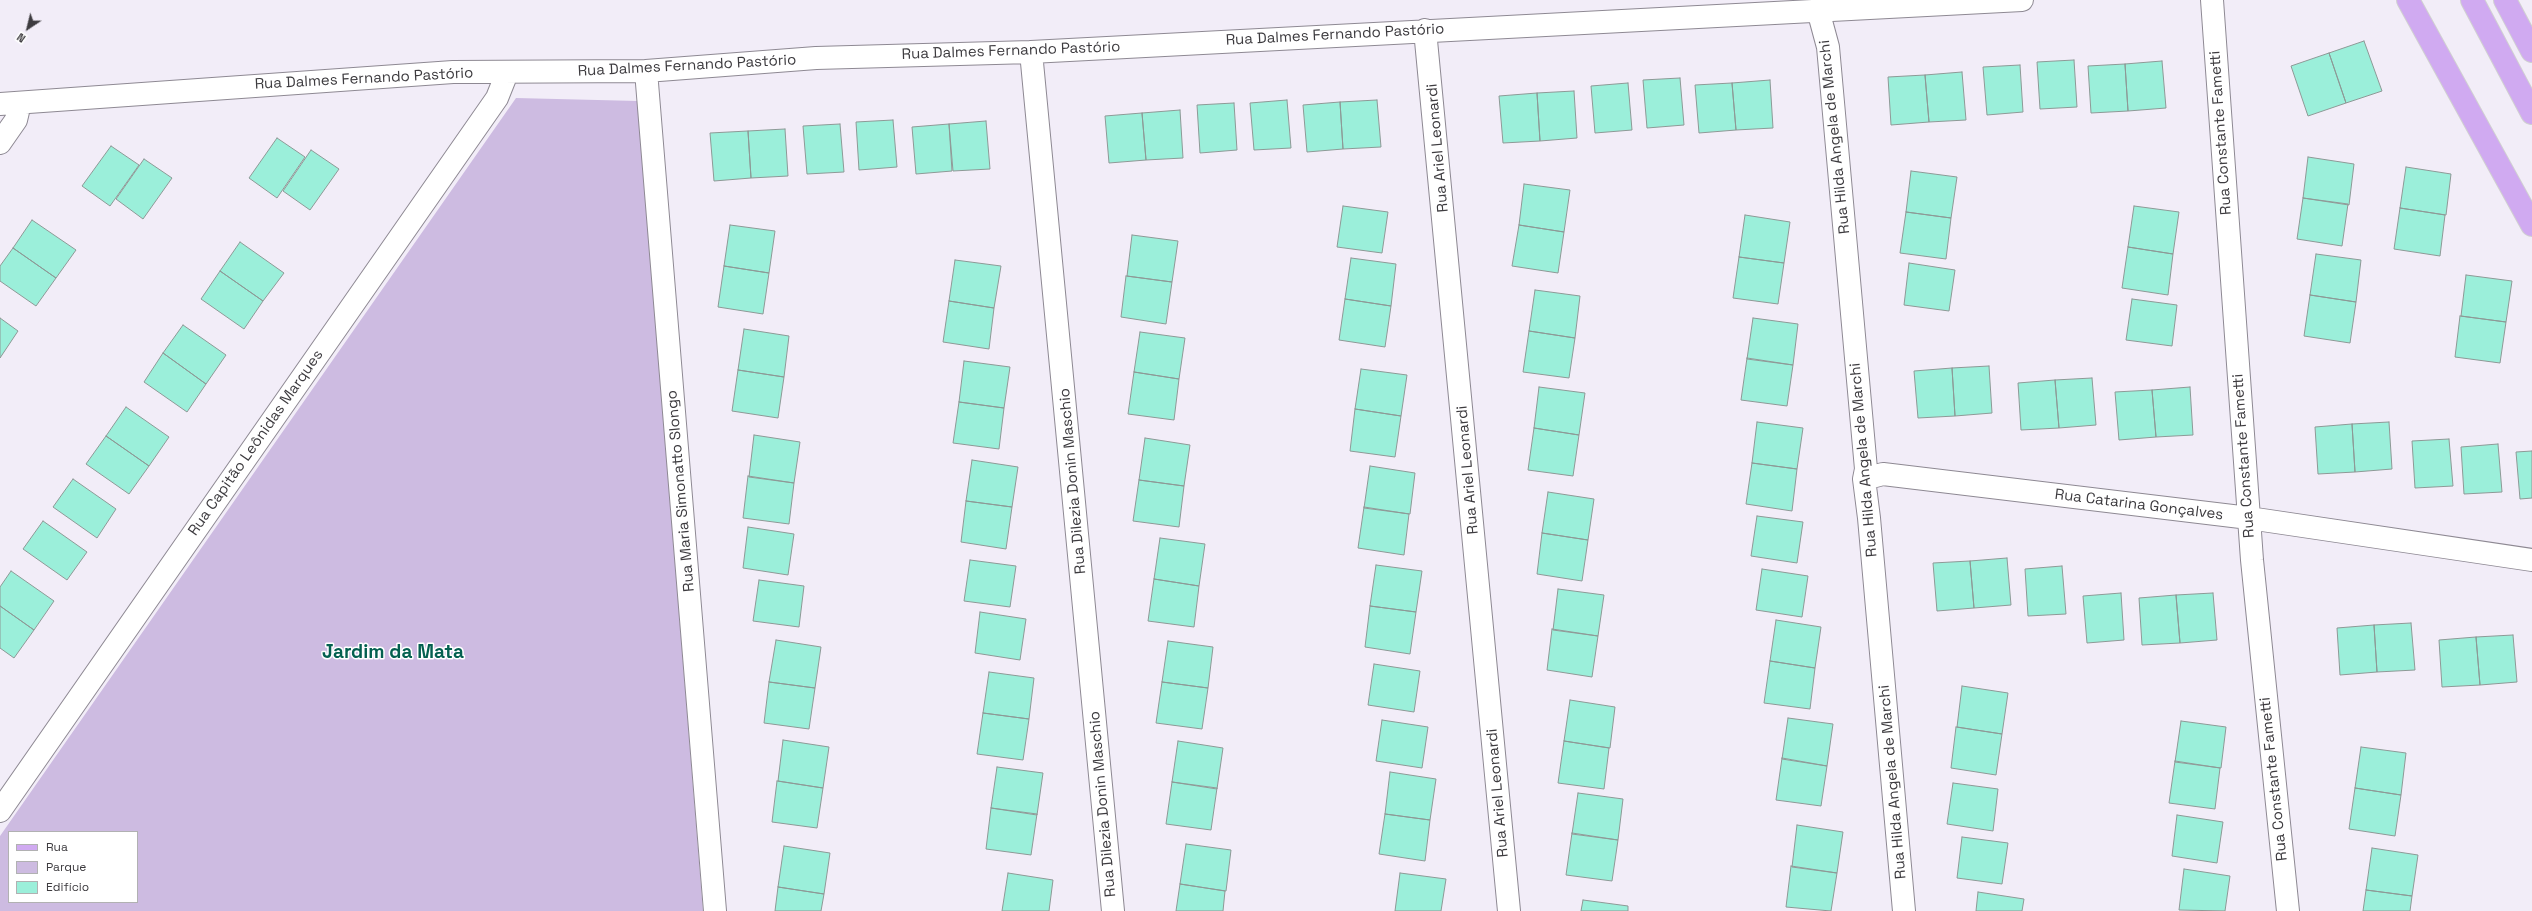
<!DOCTYPE html>
<html>
<head>
<meta charset="utf-8">
<style>
  body { margin:0 }
  #map { position:relative; width:2532px; height:911px; overflow:hidden; background:#f2edf8; font-family:"Space Grotesk",sans-serif }
  canvas { display:block }
  .legend { position:absolute; left:8px; top:831px; width:130px; height:72px; box-sizing:border-box; background:#fff; border:1px solid #b1b1b2; margin:0; padding:5px 7px; list-style:none; font-size:12px; color:#3d3b3f }
  .legend li { display:flex; align-items:center; gap:8px; height:20px }
  .legend b { width:20px; border:1px solid #b1b1b2 }
  .north { position:absolute; left:8px; top:8px; width:40px; height:40px; -webkit-text-stroke:3px #fff; paint-order:stroke; rotate:215deg; font-size:11px; font-weight:700; line-height:16px; text-align:center; color:#3d3b3f }
  .north::after { content:''; display:block; margin:auto; width:14px; height:18px; background:#3d3b3f; clip-path:polygon(50% 0,100% 100%,50% 72%,0 100%) }
</style>
</head>
<body>
<div id="map">
<canvas width="2532" height="911"></canvas>
<ul class="legend">
<li><b style="height:5px;background:#d0aaf1"></b>Rua</li>
<li><b style="height:11px;background:#cdbbe1"></b>Parque</li>
<li><b style="height:11px;background:#9befda"></b>Edifício</li>
</ul>
<div class="north">N</div>
</div>
<script>
const g = document.querySelector('canvas').getContext('2d');
g.lineJoin = 'round';
function fillPath(path, color) {
  g.fillStyle = color;
  g.fill(path, 'evenodd');
}
function shape(rows) {
  const path = new Path2D();
  for (const r of rows) {
    path.moveTo(r[0], r[1]);
    for (let i = 2; i < r.length; i += 2) path.lineTo(r[i], r[i + 1]);
  }
  return path;
}
function trace(path, color, width, dash) {
  g.strokeStyle = color;
  g.lineWidth = width;
  g.lineCap = dash ? 'butt' : 'round';
  g.setLineDash(dash || []);
  g.stroke(path);
}
function write(font, color, halo, rows, align = 'center') {
  g.font = font + ' "Space Grotesk",sans-serif';
  g.lineWidth = 3;
  g.setLineDash([]);
  g.textBaseline = 'middle';
  g.strokeStyle = halo;
  g.fillStyle = color;
  for (const [text, x, y, turn = 0] of rows) {
    g.save();
    g.translate(x, y);
    g.rotate((+turn || 0) * Math.PI / 180);
    g.textAlign = isNaN(turn) ? turn : align;
    if (halo) g.strokeText(text, 0, 0);
    g.fillText(text, 0, 0);
    g.restore();
  }
}
fillPath(shape([
  [516,98,638,101,703,911,0,911,0,836],
  [9,832,137,832,137,902,9,902]
]), '#cdbbe1');
const building = shape([
  [2364,41,2382,91,2346,103,2329,53,2364,41],
  [2329,53,2346,103,2308,116,2291,66,2329,53],
  [2074,60,2077,107,2040,109,2037,62,2074,60],
  [2162,61,2166,108,2128,111,2125,64,2162,61],
  [2125,64,2128,111,2091,113,2088,66,2125,64],
  [2020,65,2023,112,1987,115,1983,67,2020,65],
  [1962,72,1966,120,1929,122,1925,75,1962,72],
  [1925,75,1929,122,1891,125,1888,77,1925,75],
  [1680,78,1684,125,1647,128,1643,80,1680,78],
  [1770,80,1773,128,1736,130,1732,83,1770,80],
  [1628,83,1632,130,1595,133,1591,86,1628,83],
  [1732,83,1736,130,1699,133,1695,85,1732,83],
  [1574,91,1577,138,1540,141,1537,93,1574,91],
  [1537,93,1540,141,1503,143,1499,96,1537,93],
  [1287,100,1291,148,1254,150,1250,103,1287,100],
  [1377,100,1381,147,1343,149,1340,102,1377,100],
  [1340,102,1343,149,1307,152,1303,105,1340,102],
  [1234,103,1237,150,1200,153,1197,105,1234,103],
  [1180,110,1183,158,1146,160,1142,113,1180,110],
  [1142,113,1146,160,1109,163,1105,116,1142,113],
  [893,120,897,167,859,170,856,122,893,120],
  [986,121,990,169,953,171,949,124,986,121],
  [840,124,844,172,807,174,803,126,840,124],
  [949,124,952,171,916,174,912,127,949,124],
  [785,129,788,176,751,178,748,131,785,129],
  [748,131,751,178,714,181,710,133,748,131],
  [277,138,305,157,277,198,249,178,277,138],
  [111,146,139,165,110,206,82,186,111,146],
  [311,150,339,169,310,210,283,191,311,150],
  [2308,157,2354,164,2349,205,2303,198,2308,157],
  [144,159,172,178,143,219,116,199,144,159],
  [2406,167,2451,174,2446,215,2400,208,2406,167],
  [1911,171,1957,177,1951,218,1906,212,1911,171],
  [1524,184,1570,190,1564,232,1519,225,1524,184],
  [2303,198,2348,204,2342,246,2297,239,2303,198],
  [1343,206,1388,212,1382,253,1337,247,1343,206],
  [2134,206,2179,212,2173,254,2128,247,2134,206],
  [2400,208,2445,215,2440,256,2394,249,2400,208],
  [1906,212,1951,218,1946,259,1900,253,1906,212],
  [1745,215,1790,222,1784,263,1739,257,1745,215],
  [32,220,76,250,56,278,13,248,32,220],
  [730,225,775,231,769,273,724,266,730,225],
  [1519,225,1564,232,1558,273,1512,266,1519,225],
  [1132,235,1178,241,1172,282,1127,276,1132,235],
  [240,242,284,273,263,301,220,271,240,242],
  [2128,247,2173,254,2168,295,2122,288,2128,247],
  [13,248,56,278,36,306,0,281,0,266,13,248],
  [2316,254,2361,260,2356,302,2310,295,2316,254],
  [1739,257,1784,263,1778,304,1733,298,1739,257],
  [1351,258,1396,264,1391,306,1345,299,1351,258],
  [955,260,1001,266,994,308,949,301,955,260],
  [1909,263,1955,270,1949,311,1904,305,1909,263],
  [724,266,769,273,763,314,718,307,724,266],
  [220,271,263,301,244,329,201,299,220,271],
  [2466,275,2512,281,2506,322,2461,316,2466,275],
  [1126,276,1172,282,1166,324,1121,317,1126,276],
  [1535,290,1580,296,1575,338,1529,331,1535,290],
  [2310,295,2356,302,2350,343,2304,336,2310,295],
  [1345,299,1391,306,1385,347,1339,340,1345,299],
  [2132,299,2177,305,2172,346,2126,340,2132,299],
  [949,301,994,308,989,349,943,342,949,301],
  [2460,316,2506,322,2500,363,2455,357,2460,316],
  [0,318,18,331,0,358,0,318],
  [1753,318,1798,324,1793,365,1747,359,1753,318],
  [183,325,226,355,206,384,163,353,183,325],
  [744,329,789,336,784,377,738,370,744,329],
  [1529,331,1575,338,1569,378,1523,372,1529,331],
  [1140,332,1185,338,1179,379,1134,372,1140,332],
  [163,353,206,384,187,412,144,382,163,353],
  [1747,358,1793,365,1787,406,1741,400,1747,358],
  [964,361,1010,367,1004,408,959,402,964,361],
  [1989,366,1992,413,1955,416,1952,368,1989,366],
  [1952,368,1955,416,1918,418,1914,371,1952,368],
  [1361,369,1407,375,1401,416,1355,409,1361,369],
  [738,370,784,377,778,418,732,411,738,370],
  [1134,372,1179,379,1174,420,1128,414,1134,372],
  [2092,378,2096,425,2059,428,2055,380,2092,378],
  [2055,380,2059,428,2021,430,2018,383,2055,380],
  [1539,387,1585,393,1579,435,1534,428,1539,387],
  [2190,387,2193,435,2156,437,2152,390,2190,387],
  [2152,390,2156,437,2119,440,2115,392,2152,390],
  [959,402,1004,408,999,449,953,443,959,402],
  [126,407,169,437,149,466,106,436,126,407],
  [1355,409,1401,416,1395,457,1350,451,1355,409],
  [1757,422,1803,428,1797,469,1752,463,1757,422],
  [2389,422,2392,469,2355,472,2352,424,2389,422],
  [2352,424,2355,472,2318,474,2315,427,2352,424],
  [1534,428,1579,435,1573,476,1528,470,1534,428],
  [754,435,800,442,794,483,749,477,754,435],
  [106,436,149,466,129,494,86,464,106,436],
  [1145,438,1190,445,1184,486,1139,480,1145,438],
  [2449,439,2453,486,2415,488,2412,441,2449,439],
  [2498,444,2502,492,2464,494,2461,447,2498,444],
  [2532,451,2532,498,2520,499,2516,452,2532,451],
  [972,460,1018,467,1012,507,966,501,972,460],
  [1752,463,1797,469,1792,511,1746,504,1752,463],
  [1370,466,1415,473,1410,514,1364,508,1370,466],
  [748,476,794,483,789,524,743,518,748,476],
  [73,479,116,509,97,538,53,507,73,479],
  [1139,480,1184,486,1179,527,1133,521,1139,480],
  [1548,492,1594,499,1588,540,1542,533,1548,492],
  [966,501,1012,507,1006,549,961,542,966,501],
  [1364,507,1409,514,1404,555,1358,548,1364,507],
  [1757,516,1803,522,1797,563,1751,556,1757,516],
  [43,521,87,552,67,580,23,549,43,521],
  [748,527,794,534,788,575,743,568,748,527],
  [1542,533,1588,540,1582,581,1537,574,1542,533],
  [1160,538,1205,544,1199,586,1154,579,1160,538],
  [2007,558,2011,605,1974,608,1970,561,2007,558],
  [970,560,1016,566,1010,607,964,601,970,560],
  [1970,561,1974,608,1937,611,1933,563,1970,561],
  [1376,565,1422,571,1416,612,1370,606,1376,565],
  [2062,566,2066,614,2028,616,2025,569,2062,566],
  [1762,569,1808,576,1802,617,1756,610,1762,569],
  [11,571,54,601,34,630,0,606,0,587,11,571],
  [1154,579,1199,586,1194,627,1148,621,1154,579],
  [759,580,804,586,799,627,753,621,759,580],
  [1558,589,1604,595,1598,636,1553,630,1558,589],
  [2121,593,2124,640,2087,643,2083,596,2121,593],
  [2213,593,2217,640,2180,643,2176,595,2213,593],
  [2176,595,2180,643,2142,645,2139,598,2176,595],
  [0,606,34,630,14,658,0,648,0,606],
  [1370,606,1416,612,1410,654,1365,647,1370,606],
  [980,612,1026,619,1020,660,975,653,980,612],
  [1776,620,1821,627,1815,668,1770,661,1776,620],
  [2411,623,2415,670,2377,672,2374,625,2411,623],
  [2374,625,2377,672,2340,675,2337,628,2374,625],
  [1552,629,1598,636,1592,677,1547,670,1552,629],
  [2513,635,2517,682,2480,685,2476,637,2513,635],
  [2476,637,2480,685,2442,687,2439,640,2476,637],
  [776,640,821,647,815,688,769,682,776,640],
  [1168,641,1213,647,1208,688,1162,682,1168,641],
  [1770,661,1815,668,1810,709,1764,703,1770,661],
  [1374,664,1420,671,1414,712,1368,705,1374,664],
  [989,672,1034,678,1029,719,983,713,989,672],
  [769,682,815,688,809,729,764,723,769,682],
  [1162,682,1208,688,1202,729,1156,723,1162,682],
  [1962,686,2008,693,2002,734,1957,727,1962,686],
  [1570,700,1615,707,1610,748,1564,741,1570,700],
  [983,713,1029,719,1023,760,977,754,983,713],
  [1788,718,1833,724,1827,766,1782,759,1788,718],
  [1382,720,1428,727,1422,768,1376,761,1382,720],
  [2181,721,2226,727,2221,768,2175,762,2181,721],
  [1956,727,2002,734,1996,775,1951,768,1956,727],
  [783,740,829,747,823,788,778,781,783,740],
  [1178,741,1223,748,1217,789,1172,782,1178,741],
  [1564,741,1609,748,1604,789,1558,783,1564,741],
  [2361,747,2406,753,2401,795,2355,788,2361,747],
  [1782,758,1827,766,1821,806,1776,800,1782,758],
  [2175,761,2220,768,2215,809,2169,803,2175,761],
  [997,767,1043,773,1037,815,991,808,997,767],
  [1390,772,1436,779,1430,820,1385,814,1390,772],
  [777,781,823,788,817,828,772,822,777,781],
  [1172,782,1217,788,1211,830,1166,824,1172,782],
  [1953,783,1998,789,1993,831,1947,824,1953,783],
  [2355,788,2401,795,2395,836,2349,829,2355,788],
  [1578,793,1623,799,1618,840,1572,834,1578,793],
  [991,808,1037,814,1031,855,986,849,991,808],
  [1385,814,1430,820,1425,861,1379,854,1385,814],
  [2177,815,2223,822,2217,863,2172,856,2177,815],
  [1797,825,1843,832,1837,873,1792,867,1797,825],
  [1572,833,1618,840,1612,881,1566,875,1572,833],
  [1962,837,2008,843,2002,884,1957,878,1962,837],
  [1186,844,1231,850,1226,891,1180,884,1186,844],
  [784,846,830,853,824,894,778,887,784,846],
  [2372,848,2418,855,2412,896,2366,890,2372,848],
  [1791,866,1837,873,1831,911,1786,907,1791,866],
  [2184,869,2230,876,2225,911,2179,910,2184,869],
  [1008,873,1053,880,1049,911,1002,911,1008,873],
  [1400,873,1446,879,1441,911,1395,911,1400,873],
  [1180,884,1225,891,1223,911,1176,911,1180,884],
  [778,887,824,894,821,911,775,911,778,887],
  [2366,890,2412,896,2410,911,2363,911,2366,890],
  [1978,892,2024,899,2022,911,1976,911,1978,892],
  [1583,900,1628,906,1628,911,1581,911,1583,900]
]);
fillPath(building, '#9befda');
trace(building, '#8d9996', 1);
const minor = shape([
  [2212,0,2252,560,2288,911],
  [1818,10,1828,47,1866,469,1864,479,1869,518,1904,911],
  [1425,30,1509,911],
  [1031,52,1113,911],
  [646,71,715,911],
  [0,104,453,72,646,71,816,58,1031,52,2022,0],
  [0,143,16,120,20,103],
  [1864,479,1883,474,2249,518,2532,560],
  [0,811,497,98,507,73]
]);
const major = shape([
  [2408,0,2532,225],
  [2472,0,2532,113],
  [2505,0,2532,51]
]);
trace(minor, '#8e8993', 24);
trace(major, '#d0d0d1', 24);
trace(minor, '#fff', 22);
trace(major, '#d0aaf1', 22);
write('15px', '#3d3b3f', '#fff', [
  ["Rua Dalmes Fernando Pastório",1335,35,-3],
  ["Rua Dalmes Fernando Pastório",1011,51,-2],
  ["Rua Dalmes Fernando Pastório",687,66,-3],
  ["Rua Dalmes Fernando Pastório",364,79,-3],
  ["Rua Constante Fametti",2221,133,-94],
  ["Rua Hilda Angela de Marchi",1835,137,-96],
  ["Rua Ariel Leonardi",1438,148,-95],
  ["Rua Capitão Leônidas Marques",256,443,-55],
  ["Rua Constante Fametti",2244,456,-94],
  ["Rua Hilda Angela de Marchi",1864,460,-95],
  ["Rua Ariel Leonardi",1468,470,-95],
  ["Rua Dilezia Donin Maschio",1073,481,-95],
  ["Rua Maria Simonatto Slongo",681,491,-95],
  ["Rua Catarina Gonçalves",2139,505,7],
  ["Rua Constante Fametti",2274,779,-96],
  ["Rua Hilda Angela de Marchi",1893,782,-95],
  ["Rua Ariel Leonardi",1498,793,-95],
  ["Rua Dilezia Donin Maschio",1103,804,-95]
]);
write('bold 19px', '#046050', '#fff', [
  ["Jardim da Mata",393,653]
]);
</script>
</body>
</html>
